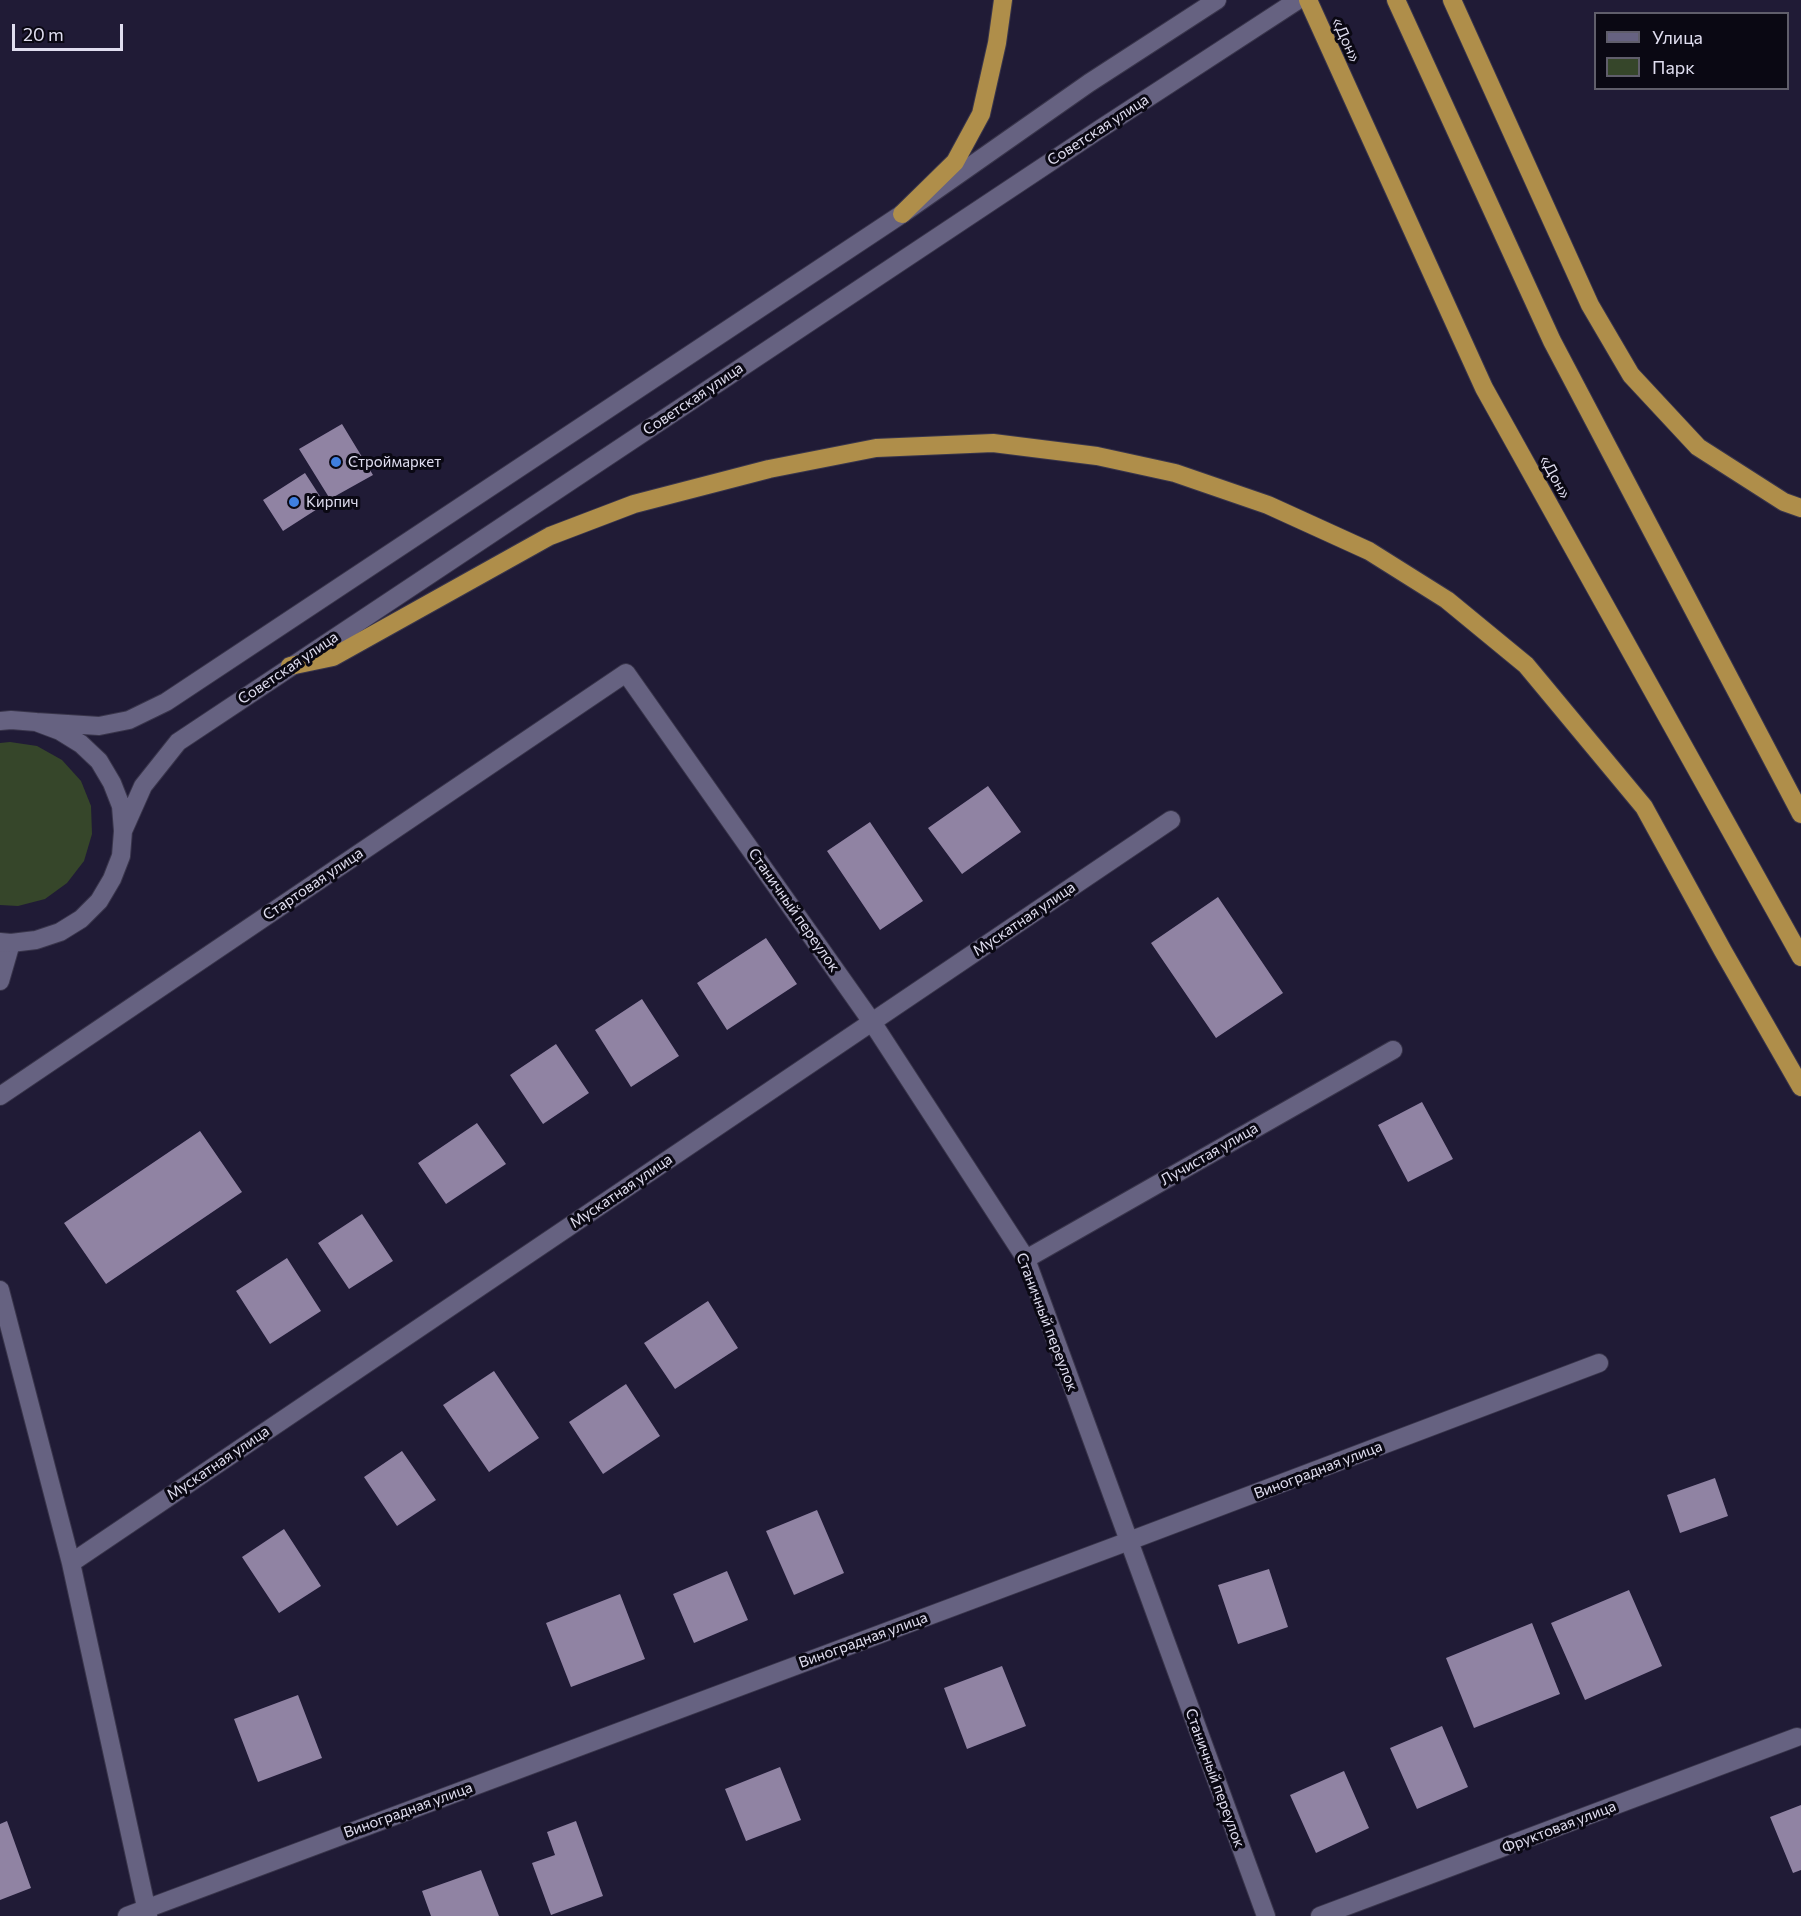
<!DOCTYPE html>
<html>
<head>
<meta charset="utf-8">
<style>
  body { margin:0 }
  #map { position:relative; width:1801px; height:1916px; overflow:hidden; background:#201b36; font-family:Commissioner,sans-serif }
  canvas { display:block }
  .legend { position:absolute; left:1594px; top:12px; width:195px; height:78px; box-sizing:border-box; background:#0a0813; border:2px solid #605e6b; margin:0; padding:8px 10px; list-style:none; font-size:18px; color:#e0def0 }
  .legend li { display:flex; align-items:center; gap:12px; height:30px }
  .legend b { width:30px; border:2px solid #605e6b }
  .scale { position:absolute; left:12px; top:24px; width:111px; height:27px; box-sizing:border-box; border:3px solid #e0def0; border-top:0; padding-left:8px; font-size:18px; line-height:21px; white-space:nowrap; color:#e0def0; -webkit-text-stroke:4px #0a0813; paint-order:stroke }
</style>
</head>
<body>
<div id="map">
<canvas width="1801" height="1916"></canvas>
<ul class="legend">
<li><b style="height:8px;background:#666281"></b>Улица</li>
<li><b style="height:16px;background:#36462a"></b>Парк</li>
</ul>
<div class="scale">20 m</div>
</div>
<script>
const g = document.querySelector('canvas').getContext('2d');
g.lineJoin = 'round';
function fillPath(path, color) {
  g.fillStyle = color;
  g.fill(path, 'evenodd');
}
function shape(rows) {
  const path = new Path2D();
  for (const r of rows) {
    path.moveTo(r[0], r[1]);
    for (let i = 2; i < r.length; i += 2) path.lineTo(r[i], r[i + 1]);
  }
  return path;
}
function trace(path, color, width, dash) {
  g.strokeStyle = color;
  g.lineWidth = width;
  g.lineCap = dash ? 'butt' : 'round';
  g.setLineDash(dash || []);
  g.stroke(path);
}
function write(font, color, halo, rows, align = 'center') {
  g.font = font + ' Commissioner,sans-serif';
  g.lineWidth = 6;
  g.setLineDash([]);
  g.textBaseline = 'middle';
  g.strokeStyle = halo;
  g.fillStyle = color;
  for (const [text, x, y, turn = 0] of rows) {
    g.save();
    g.translate(x, y);
    g.rotate((+turn || 0) * Math.PI / 180);
    g.textAlign = isNaN(turn) ? turn : align;
    if (halo) g.strokeText(text, 0, 0);
    g.fillText(text, 0, 0);
    g.restore();
  }
}
fillPath(shape([
  [10,742,37,746,62,760,81,781,91,806,92,834,84,861,67,883,45,899,18,906,0,905,0,743]
]), '#36462a');
fillPath(shape([
  [342,424,373,475,330,499,299,449],
  [305,473,325,504,283,531,263,500],
  [988,786,1021,832,962,874,928,828],
  [870,822,923,901,880,930,827,851],
  [1218,897,1283,993,1216,1038,1151,943],
  [766,938,797,984,727,1030,697,983],
  [642,999,679,1056,631,1087,595,1030],
  [556,1044,589,1093,543,1124,510,1075],
  [1422,1102,1453,1159,1408,1182,1378,1125],
  [477,1123,506,1164,446,1204,418,1163],
  [200,1131,242,1192,106,1284,64,1223],
  [362,1214,393,1261,349,1289,318,1243],
  [287,1258,321,1311,270,1344,236,1291],
  [708,1301,738,1348,675,1389,644,1343],
  [494,1371,539,1438,489,1472,443,1405],
  [626,1384,660,1436,603,1474,569,1422],
  [402,1451,436,1500,397,1526,364,1477],
  [1715,1478,1728,1516,1680,1533,1667,1495],
  [817,1510,844,1573,794,1595,766,1531],
  [284,1529,321,1586,279,1613,242,1557],
  [1269,1569,1288,1627,1238,1644,1218,1585],
  [727,1571,748,1620,694,1643,673,1594],
  [1629,1590,1662,1666,1585,1700,1551,1623],
  [620,1594,645,1659,571,1687,546,1623],
  [1532,1623,1560,1694,1474,1728,1446,1658],
  [1002,1666,1026,1726,967,1749,944,1688],
  [298,1695,322,1758,258,1782,234,1719],
  [1442,1726,1468,1787,1417,1809,1390,1748],
  [780,1767,801,1820,746,1841,725,1789],
  [1344,1771,1369,1828,1316,1853,1290,1795],
  [1801,1805,1801,1870,1793,1873,1770,1817],
  [7,1821,31,1888,0,1900,0,1824],
  [576,1821,603,1896,551,1915,532,1863,555,1855,547,1832],
  [481,1870,499,1916,431,1916,422,1891]
]), '#9083a3');
const street = shape([
  [0,981,11,943],
  [0,1096,626,673,872,1022,1026,1259,1266,1916],
  [1026,1259,1393,1050],
  [0,1290,71,1563,148,1916],
  [71,1563,1171,820],
  [127,1916,1129,1541,1599,1363],
  [1320,1916,1797,1737]
]);
const secondary = shape([
  [0,721,11,720,36,722,60,731,81,744,99,761,112,783,121,806,123,831,121,856,112,879,99,901,81,919,60,932,36,940,11,943,0,942],
  [36,722,99,726,129,720,166,702,902,214,1089,83,1217,0],
  [123,831,143,786,178,742,1100,129,1298,0]
]);
const highway = shape([
  [1308,0,1484,388,1801,957],
  [1396,0,1552,341,1801,814],
  [1452,0,1590,305,1631,375,1698,447,1784,502,1801,508],
  [902,214,955,162,981,114,997,43,1003,0],
  [290,666,333,657,550,536,634,504,769,469,876,448,993,443,1097,456,1175,473,1268,505,1369,551,1447,600,1526,665,1644,807,1723,951,1801,1087]
]);
trace(street, '#39354b', 20);
trace(secondary, '#39354b', 20);
trace(highway, '#39354b', 20);
trace(street, '#666281', 18);
trace(secondary, '#666281', 18);
trace(highway, '#af8e4a', 18);
for (const [x, y, r, color] of [
  [336,462,6,"#3f7fe0"],
  [294,502,6,"#3f7fe0"]
]) {
  const dot = new Path2D();
  dot.arc(x, y, r, 0, 2 * Math.PI);
  g.fillStyle = color;
  g.fill(dot);
  trace(dot, '#0a0813', 2);
}
write('15px', '#e0def0', '#0a0813', [
  ["«Дон»",1346,40,66],
  ["Советская улица",1098,130,-33],
  ["Советская улица",693,399,-34],
  ["«Дон»",1555,477,61],
  ["Советская улица",288,668,-34],
  ["Стартовая улица",313,884,-34],
  ["Станичный переулок",794,910,55],
  ["Мускатная улица",1024,919,-34],
  ["Лучистая улица",1209,1154,-30],
  ["Мускатная улица",621,1191,-34],
  ["Станичный переулок",1047,1322,69],
  ["Мускатная улица",218,1463,-34],
  ["Виноградная улица",1318,1470,-21],
  ["Виноградная улица",863,1640,-20],
  ["Станичный переулок",1215,1778,70],
  ["Виноградная улица",408,1810,-20],
  ["Фруктовая улица",1559,1827,-21]
]);
write('15px', '#e0def0', '#0a0813', [
  ["Строймаркет",348,462],
  ["Кирпич",306,502]
], 'left');
</script>
</body>
</html>
